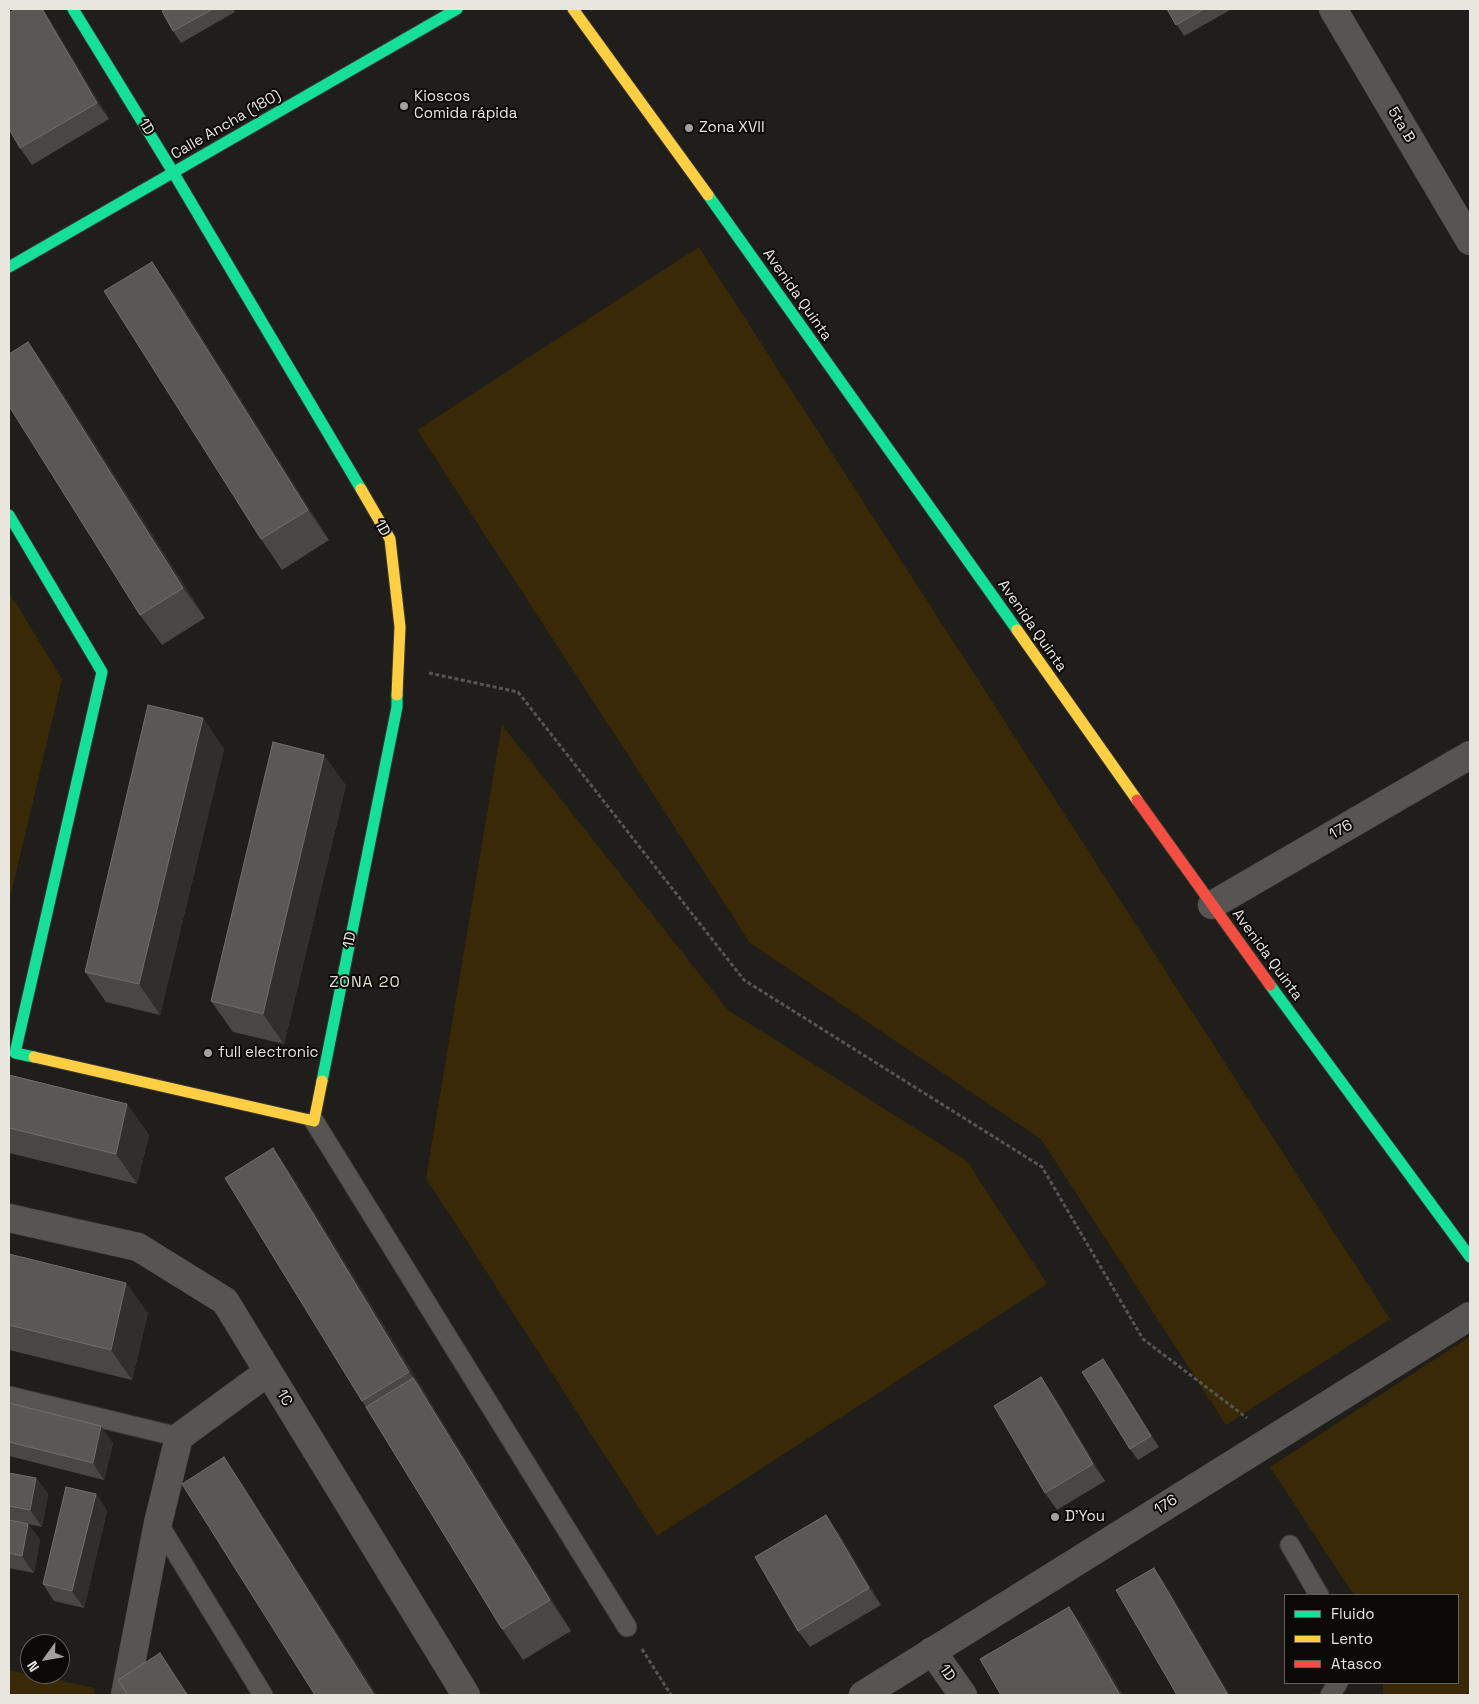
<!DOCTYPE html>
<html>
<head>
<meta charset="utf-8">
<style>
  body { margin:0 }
  #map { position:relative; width:1479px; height:1704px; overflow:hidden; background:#201e1a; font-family:"Space Grotesk",sans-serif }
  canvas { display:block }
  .frame { position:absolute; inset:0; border:10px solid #e9e6e0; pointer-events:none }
  .legend { position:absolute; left:1284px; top:1594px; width:175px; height:90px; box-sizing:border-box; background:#0b0906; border:1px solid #64615d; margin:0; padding:6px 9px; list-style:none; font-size:15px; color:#e9e6e0 }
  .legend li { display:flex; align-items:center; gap:10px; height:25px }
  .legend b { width:25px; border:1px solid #64615d }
  .north { position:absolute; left:20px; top:1634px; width:50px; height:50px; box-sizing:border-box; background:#0b0906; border:1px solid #64615d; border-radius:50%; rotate:238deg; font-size:14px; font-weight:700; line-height:20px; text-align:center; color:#e9e6e0 }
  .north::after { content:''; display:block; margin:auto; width:18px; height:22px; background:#a3a09b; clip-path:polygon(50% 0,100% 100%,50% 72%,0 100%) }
</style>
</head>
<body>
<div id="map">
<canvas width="1479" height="1704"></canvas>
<div class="frame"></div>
<ul class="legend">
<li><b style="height:6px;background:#16e098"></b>Fluido</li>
<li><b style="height:6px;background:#ffcf43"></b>Lento</li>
<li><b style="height:6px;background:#f24e42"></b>Atasco</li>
</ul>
<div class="north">N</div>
</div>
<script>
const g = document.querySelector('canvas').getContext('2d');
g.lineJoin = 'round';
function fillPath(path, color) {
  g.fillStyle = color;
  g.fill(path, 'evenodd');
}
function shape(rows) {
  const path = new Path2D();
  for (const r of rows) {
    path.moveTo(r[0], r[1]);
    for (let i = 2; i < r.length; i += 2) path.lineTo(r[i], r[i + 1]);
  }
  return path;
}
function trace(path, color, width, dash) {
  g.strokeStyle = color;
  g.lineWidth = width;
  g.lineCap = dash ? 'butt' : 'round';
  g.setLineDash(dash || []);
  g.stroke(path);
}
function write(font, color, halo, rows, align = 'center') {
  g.font = font + ' "Space Grotesk",sans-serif';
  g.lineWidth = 4;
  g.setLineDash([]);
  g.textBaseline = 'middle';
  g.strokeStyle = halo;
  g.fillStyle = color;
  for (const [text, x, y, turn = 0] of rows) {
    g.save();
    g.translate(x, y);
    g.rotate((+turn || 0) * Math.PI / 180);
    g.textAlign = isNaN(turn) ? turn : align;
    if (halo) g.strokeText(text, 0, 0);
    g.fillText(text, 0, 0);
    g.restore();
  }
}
fillPath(shape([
  [699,247,1390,1319,1226,1425,1041,1139,750,943,417,430],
  [9,592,62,679,9,902],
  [502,725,728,1010,967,1161,1047,1284,657,1536,426,1178],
  [1469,1337,1470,1695,1383,1695,1383,1683,1458,1683,1458,1595,1354,1595,1270,1467],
  [9,1670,95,1688,94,1695,9,1695]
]), '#392907');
const lane = shape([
  [314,1121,627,1627],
  [9,1396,179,1437],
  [158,1523,263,1695],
  [1290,1545,1319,1595],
  [1330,1695,1338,1683]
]);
const street = shape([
  [1333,9,1470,241],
  [1212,905,1470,755],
  [9,1218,138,1247,225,1301,466,1695],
  [932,1651,963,1695],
  [125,1695,158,1523,179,1437,268,1372],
  [863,1695,1470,1316]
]);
const fast = shape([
  [73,9,173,172,361,489],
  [708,195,1017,630],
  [9,267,457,9],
  [9,515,102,672,15,1053,34,1057],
  [1270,985,1470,1257],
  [322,1081,397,707,397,695]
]);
const slow = shape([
  [573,9,708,195],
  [361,489,390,539,400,627,397,695],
  [1017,630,1137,800],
  [34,1057,314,1121,322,1081]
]);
const jam = shape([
  [1137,800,1270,985]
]);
trace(lane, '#3a3835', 21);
trace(street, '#3a3835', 29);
trace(fast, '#3a3835', 13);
trace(slow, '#3a3835', 13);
trace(jam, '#3a3835', 13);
trace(shape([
  [429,673,518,692,744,980,1042,1167,1143,1339,1247,1418],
  [642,1649,671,1695]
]), '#565551', 3, [4, 2.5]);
trace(lane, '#575551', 19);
trace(street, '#575551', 28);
trace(fast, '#16e098', 11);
trace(slow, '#ffcf43', 11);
trace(jam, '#f24e42', 11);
fillPath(shape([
  [15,9,43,9,109,119,32,165,20,148],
  [166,9,233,9,235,12,181,43,173,31],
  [1167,9,1232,9,1184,36],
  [173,292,329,540,282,570,261,539],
  [28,342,49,372,205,618,162,645,140,615],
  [224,749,160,1015,106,1002,85,972],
  [346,785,284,1044,233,1032,211,1001],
  [9,1075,127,1104,149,1135,137,1184,9,1153],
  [273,1148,294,1179,430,1402,571,1631,523,1660,502,1629,362,1401],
  [9,1254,148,1313,132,1380,9,1350],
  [1103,1359,1111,1370,1159,1447,1138,1460,1130,1449],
  [1053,1394,1105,1481,1057,1510,1045,1493],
  [9,1403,113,1443,104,1480,9,1456],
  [9,1473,36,1478,48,1494,42,1527,28,1524,40,1540,34,1573,9,1568],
  [96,1494,107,1511,84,1608,54,1601,43,1584],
  [838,1532,881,1605,810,1647,798,1631]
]), '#494744');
fillPath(shape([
  [42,9,43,9,109,119,97,103],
  [152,262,173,292,329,540,308,510],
  [28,342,49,372,205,618,183,588],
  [203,718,224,749,160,1015,139,984],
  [324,755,346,785,284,1044,263,1014],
  [127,1104,149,1135,137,1184,116,1154],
  [273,1148,294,1179,431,1402,409,1372],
  [126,1283,148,1313,132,1380,111,1350],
  [1103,1359,1111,1370,1159,1447,1151,1436],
  [1041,1377,1053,1394,1105,1481,1093,1464],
  [413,1378,434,1408,571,1631,550,1600],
  [101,1426,113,1443,104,1480,93,1463],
  [224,1457,245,1488,377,1695,374,1695],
  [36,1478,48,1494,42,1527,30,1510],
  [96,1494,107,1511,84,1608,72,1591],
  [826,1515,838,1532,881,1605,869,1588],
  [28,1524,40,1540,34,1573,22,1556],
  [1154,1568,1166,1585,1230,1695,1228,1695],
  [1069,1607,1085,1629,1123,1695,1120,1695],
  [160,1653,181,1683,189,1695,187,1695]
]), '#312f2c');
const building = shape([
  [15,9,42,9,97,103,20,148,9,129,9,13,15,9],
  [166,9,213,9,173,31,162,11,166,9],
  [1167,9,1204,9,1176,25,1167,9],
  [152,262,308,510,261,539,104,291,152,262],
  [28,342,183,588,140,615,9,406,9,354,28,342],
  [148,705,203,718,139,984,85,972,148,705],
  [273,742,324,755,263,1014,211,1001,273,742],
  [9,1075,127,1104,116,1154,9,1128,9,1075],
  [273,1148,409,1372,362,1401,225,1178,273,1148],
  [9,1254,126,1283,111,1350,9,1325,9,1254],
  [1103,1359,1151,1436,1130,1449,1082,1372,1103,1359],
  [1041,1377,1093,1464,1045,1493,994,1406,1041,1377],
  [413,1378,550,1600,502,1629,366,1407,413,1378],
  [9,1403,101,1426,93,1463,9,1442,9,1403],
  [224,1457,374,1695,315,1695,182,1484,224,1457],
  [9,1473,36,1478,30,1510,9,1506,9,1473],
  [66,1487,96,1494,72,1591,43,1584,66,1487],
  [826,1515,869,1588,798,1631,755,1557,826,1515],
  [9,1520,28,1524,22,1556,9,1553,9,1520],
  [1154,1568,1228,1695,1177,1695,1116,1590,1154,1568],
  [1069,1607,1120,1695,1001,1695,980,1659,1069,1607],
  [160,1653,187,1695,128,1695,118,1680,160,1653]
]);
fillPath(building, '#5a5855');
trace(building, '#716e6a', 1);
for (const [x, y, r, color] of [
  [404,106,5,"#a3a09b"],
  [689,128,5,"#a3a09b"],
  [208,1053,5,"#a3a09b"],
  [1055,1517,5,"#a3a09b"]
]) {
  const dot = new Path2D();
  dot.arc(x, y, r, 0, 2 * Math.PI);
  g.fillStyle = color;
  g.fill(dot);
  trace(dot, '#0b0906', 2);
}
write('15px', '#e9e6e0', '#0b0906', [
  ["Kioscos",414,97],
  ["Comida rápida",414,114],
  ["Zona XVII",699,128],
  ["full electronic",218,1053],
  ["D'You",1065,1517]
], 'left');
write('15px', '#e9e6e0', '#0b0906', [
  ["Calle Ancha (180)",226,125,-30],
  ["5ta B",1401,125,59],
  ["1D",146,127,58],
  ["Avenida Quinta",797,295,55],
  ["1D",382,528,61],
  ["Avenida Quinta",1032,626,55],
  ["176",1341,830,-30],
  ["1D",350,940,-79],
  ["Avenida Quinta",1267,955,54],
  ["1C",284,1398,59],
  ["176",1166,1505,-32],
  ["1D",947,1673,56]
]);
g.letterSpacing = '1px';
write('16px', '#e1dbcf', '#0b0906', [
  ["ZONA 20",365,983]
]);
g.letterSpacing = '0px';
</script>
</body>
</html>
